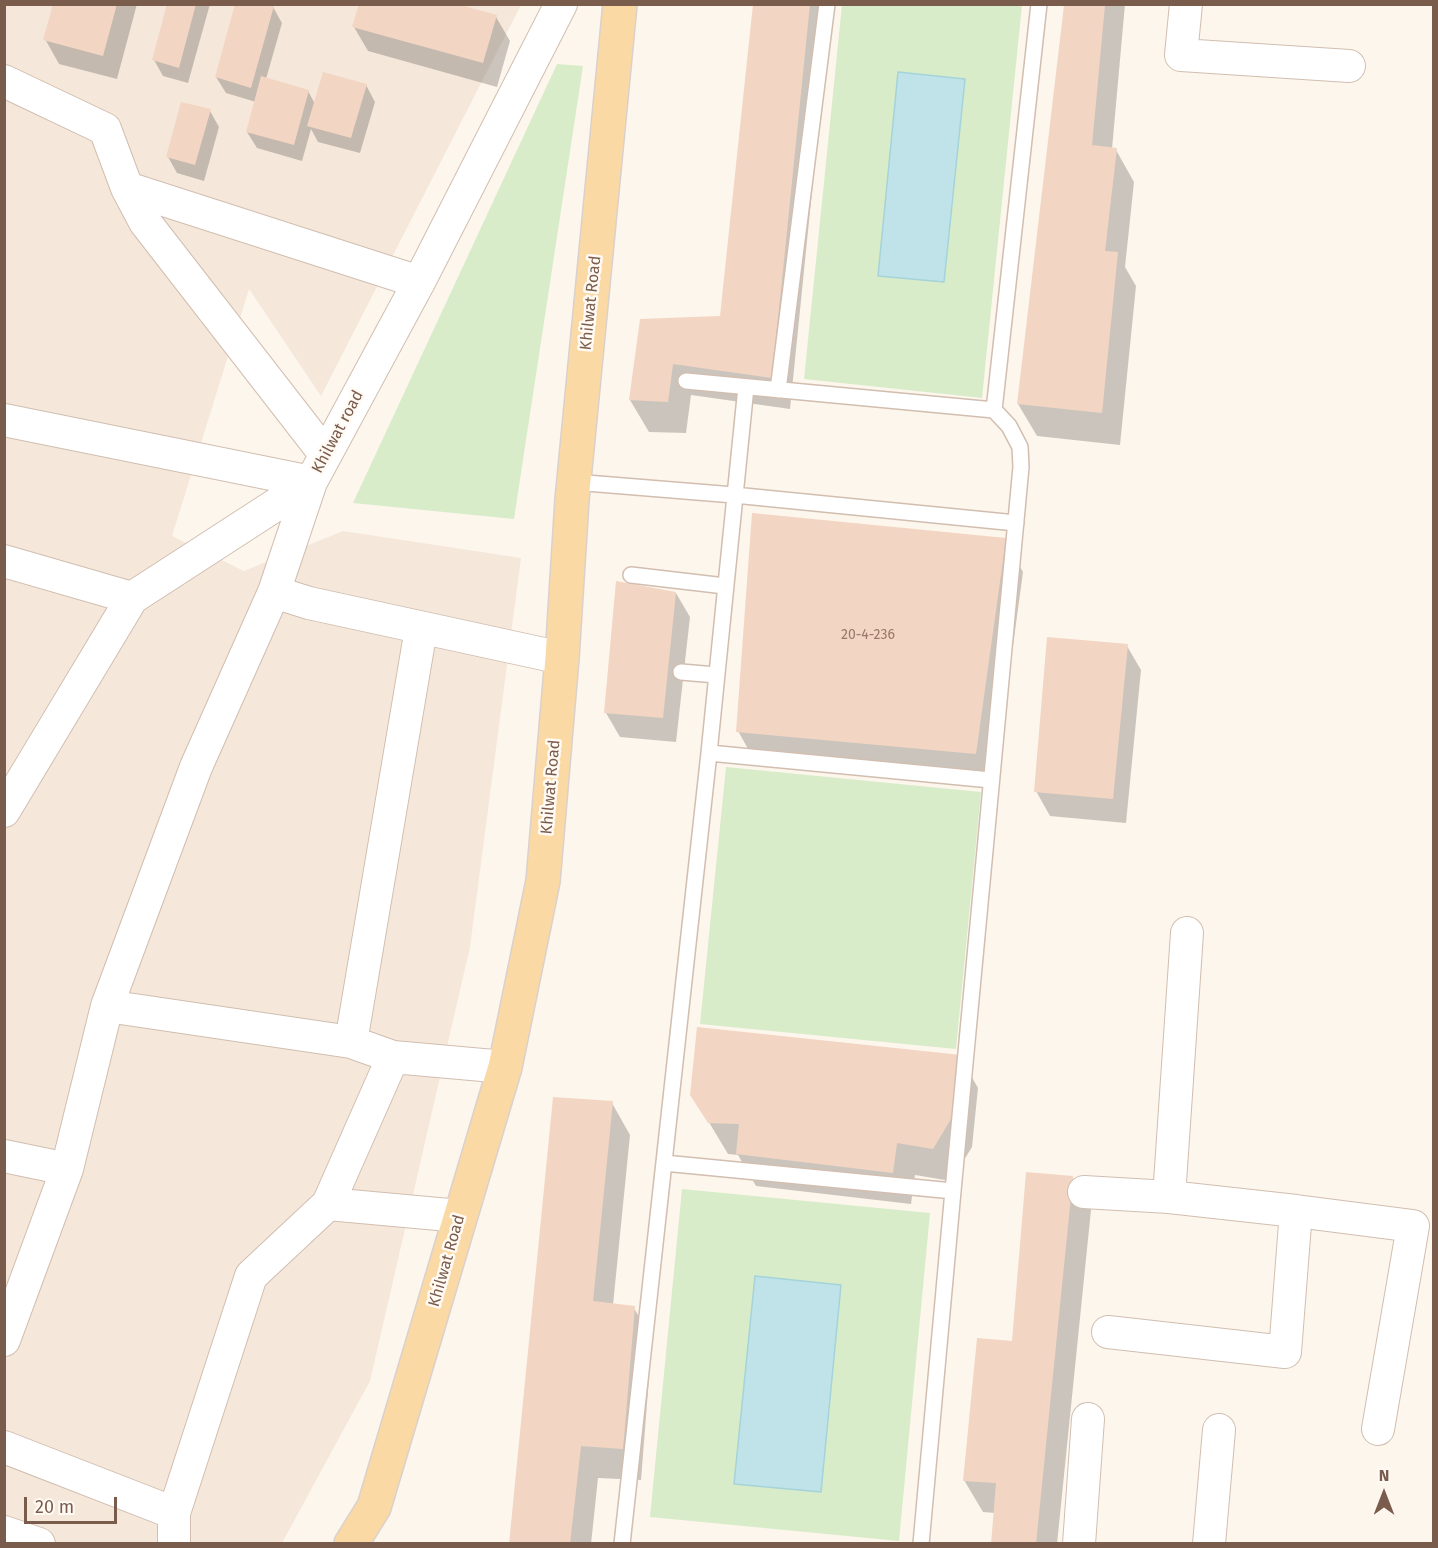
<!DOCTYPE html>
<html>
<head>
<meta charset="utf-8">
<style>
  body { margin:0 }
  #map { position:relative; width:1438px; height:1548px; overflow:hidden; background:#fdf6ec; font-family:"Fira Sans",sans-serif }
  canvas { display:block }
  .frame { position:absolute; inset:0; border:6px solid #7a5c4d; pointer-events:none }
  .north { position:absolute; left:1354px; top:1464px; width:60px; height:60px; -webkit-text-stroke:4px #fffaf3; paint-order:stroke; rotate:0deg; font-size:16px; font-weight:700; line-height:24px; text-align:center; color:#7a5c4d }
  .north::after { content:''; display:block; margin:auto; width:21px; height:27px; background:#7a5c4d; clip-path:polygon(50% 0,100% 100%,50% 72%,0 100%) }
  .scale { position:absolute; left:24px; top:1497px; width:93px; height:27px; box-sizing:border-box; border:3px solid #7a5c4d; border-top:0; padding-left:8px; font-size:18px; line-height:21px; white-space:nowrap; color:#7a5c4d; -webkit-text-stroke:4px #fffaf3; paint-order:stroke }
</style>
</head>
<body>
<div id="map">
<canvas width="1438" height="1548"></canvas>
<div class="frame"></div>
<div class="north">N</div>
<div class="scale">20 m</div>
</div>
<script>
const g = document.querySelector('canvas').getContext('2d');
g.lineJoin = 'round';
function fillPath(path, color) {
  g.fillStyle = color;
  g.fill(path, 'evenodd');
}
function shape(rows) {
  const path = new Path2D();
  for (const r of rows) {
    path.moveTo(r[0], r[1]);
    for (let i = 2; i < r.length; i += 2) path.lineTo(r[i], r[i + 1]);
  }
  return path;
}
function trace(path, color, width, dash) {
  g.strokeStyle = color;
  g.lineWidth = width;
  g.lineCap = dash ? 'butt' : 'round';
  g.setLineDash(dash || []);
  g.stroke(path);
}
function write(font, color, halo, rows, align = 'center') {
  g.font = font + ' "Fira Sans",sans-serif';
  g.lineWidth = 5;
  g.setLineDash([]);
  g.textBaseline = 'middle';
  g.strokeStyle = halo;
  g.fillStyle = color;
  for (const [text, x, y, turn = 0] of rows) {
    g.save();
    g.translate(x, y);
    g.rotate((+turn || 0) * Math.PI / 180);
    g.textAlign = isNaN(turn) ? turn : align;
    if (halo) g.strokeText(text, 0, 0);
    g.fillText(text, 0, 0);
    g.restore();
  }
}
fillPath(shape([
  [5,5,521,5,321,396,249,289,172,536,244,571,343,531,521,558,470,947,370,1381,282,1543,5,1544]
]), '#f5e8da');
fillPath(shape([
  [842,5,1022,5,982,398,804,379],
  [557,64,583,66,514,519,353,503],
  [726,767,981,792,956,1049,700,1024],
  [682,1189,930,1213,899,1541,650,1517]
]), '#d8ecc9');
const water = shape([
  [898,72,965,79,944,282,878,276,898,72],
  [755,1276,841,1285,821,1492,734,1484,755,1276]
]);
fillPath(water, '#bfe3e8');
trace(water, '#a5d3da', 1.5);
fillPath(shape([
  [54,4,137,4,117,79,59,64,45,39],
  [169,4,210,4,188,83,163,76,154,60],
  [237,4,264,4,273,7,282,23,266,79,308,91,315,104,366,85,375,102,360,153,318,142,311,129,302,161,257,148,247,132,256,102,226,93,216,77],
  [755,4,831,4,790,409,691,395,686,433,649,432,630,400,721,317],
  [1065,4,1125,4,1112,149,1116,150,1134,182,1125,267,1136,286,1120,445,1037,436,1018,404],
  [496,17,510,41,497,87,368,51,354,27],
  [210,111,219,127,204,181,177,173,168,157],
  [1005,540,1023,572,994,786,756,763,738,731],
  [676,593,690,617,676,742,620,737,606,713],
  [1127,646,1141,670,1126,823,1050,816,1036,791],
  [960,1056,978,1088,972,1147,951,1181,915,1175,911,1204,756,1186,738,1155,728,1154,692,1094],
  [612,1103,630,1135,613,1305,634,1308,652,1340,641,1480,598,1478,591,1544,510,1544],
  [1072,1178,1091,1210,1057,1544,992,1544,995,1513,983,1512,964,1480]
]), '#0003');
fillPath(shape([
  [53,4,117,4,103,56,43,40],
  [167,4,196,4,179,68,152,60],
  [235,4,274,6,251,88,215,77],
  [359,4,457,4,497,15,483,63,352,27],
  [753,4,810,4,772,378,673,364,668,402,629,400,640,319,720,316],
  [1064,5,1105,5,1092,145,1117,148,1105,251,1118,252,1102,413,1017,404],
  [323,72,367,84,351,138,307,126],
  [261,76,309,90,294,145,246,132],
  [181,102,211,109,195,165,166,157],
  [752,513,1006,538,976,754,736,732],
  [616,581,676,592,663,718,604,713],
  [1047,637,1128,644,1113,799,1034,792],
  [697,1027,961,1055,954,1114,933,1149,897,1143,893,1173,736,1154,739,1124,708,1123,690,1095],
  [553,1097,613,1101,593,1301,635,1306,623,1449,581,1446,570,1544,509,1544],
  [1026,1172,1073,1176,1036,1544,991,1544,996,1483,963,1481,977,1338,1012,1341]
]), '#f3d5c3');
const service = shape([
  [686,381,994,410,1009,426,1020,447,1021,467,953,1191,921,1544],
  [778,390,827,4],
  [994,410,1039,4],
  [574,482,734,495,1016,523],
  [631,575,725,586],
  [681,672,716,675],
  [709,753,991,780],
  [664,1163,953,1191],
  [622,1544,709,753,746,387]
]);
const minor = shape([
  [1186,4,1181,55,1349,66],
  [4,81,105,129,127,188,145,222,325,454],
  [127,188,419,282],
  [4,420,311,482],
  [4,561,132,598],
  [274,592,309,603,562,658],
  [4,811,132,598,311,482],
  [107,1006,351,1042,393,1057,505,1067],
  [351,1042,421,629],
  [4,1156,67,1169],
  [1084,1192,1169,1197,1187,933],
  [328,1204,460,1216],
  [1296,1211,1413,1226,1378,1429],
  [1108,1332,1285,1352,1296,1211,1169,1197],
  [4,1340,67,1169,107,1006,196,767,274,592,311,482,419,282,561,4],
  [4,1447,174,1513],
  [4,1532,39,1544],
  [174,1544,174,1513,251,1276,328,1204,393,1057],
  [1079,1544,1088,1419],
  [1209,1544,1219,1430]
]);
const primary = shape([
  [351,1544,374,1507,505,1067,543,881,562,658,572,500,620,4]
]);
trace(service, '#d1beb0', 18);
trace(minor, '#d1beb0', 34);
trace(primary, '#dad1cd', 36);
trace(service, '#fff', 15);
trace(minor, '#fff', 32);
trace(primary, '#fbd9a5', 33);
write('14px', '#987a6a', null, [
  ["20-4-236",868,635]
]);
write('16px', '#7a5c4d', '#fffaf3', [
  ["Khilwat Road",591,303,-84],
  ["Khilwat road",338,432,-62],
  ["Khilwat Road",551,787,-85],
  ["Khilwat Road",447,1261,-74]
]);
</script>
</body>
</html>
